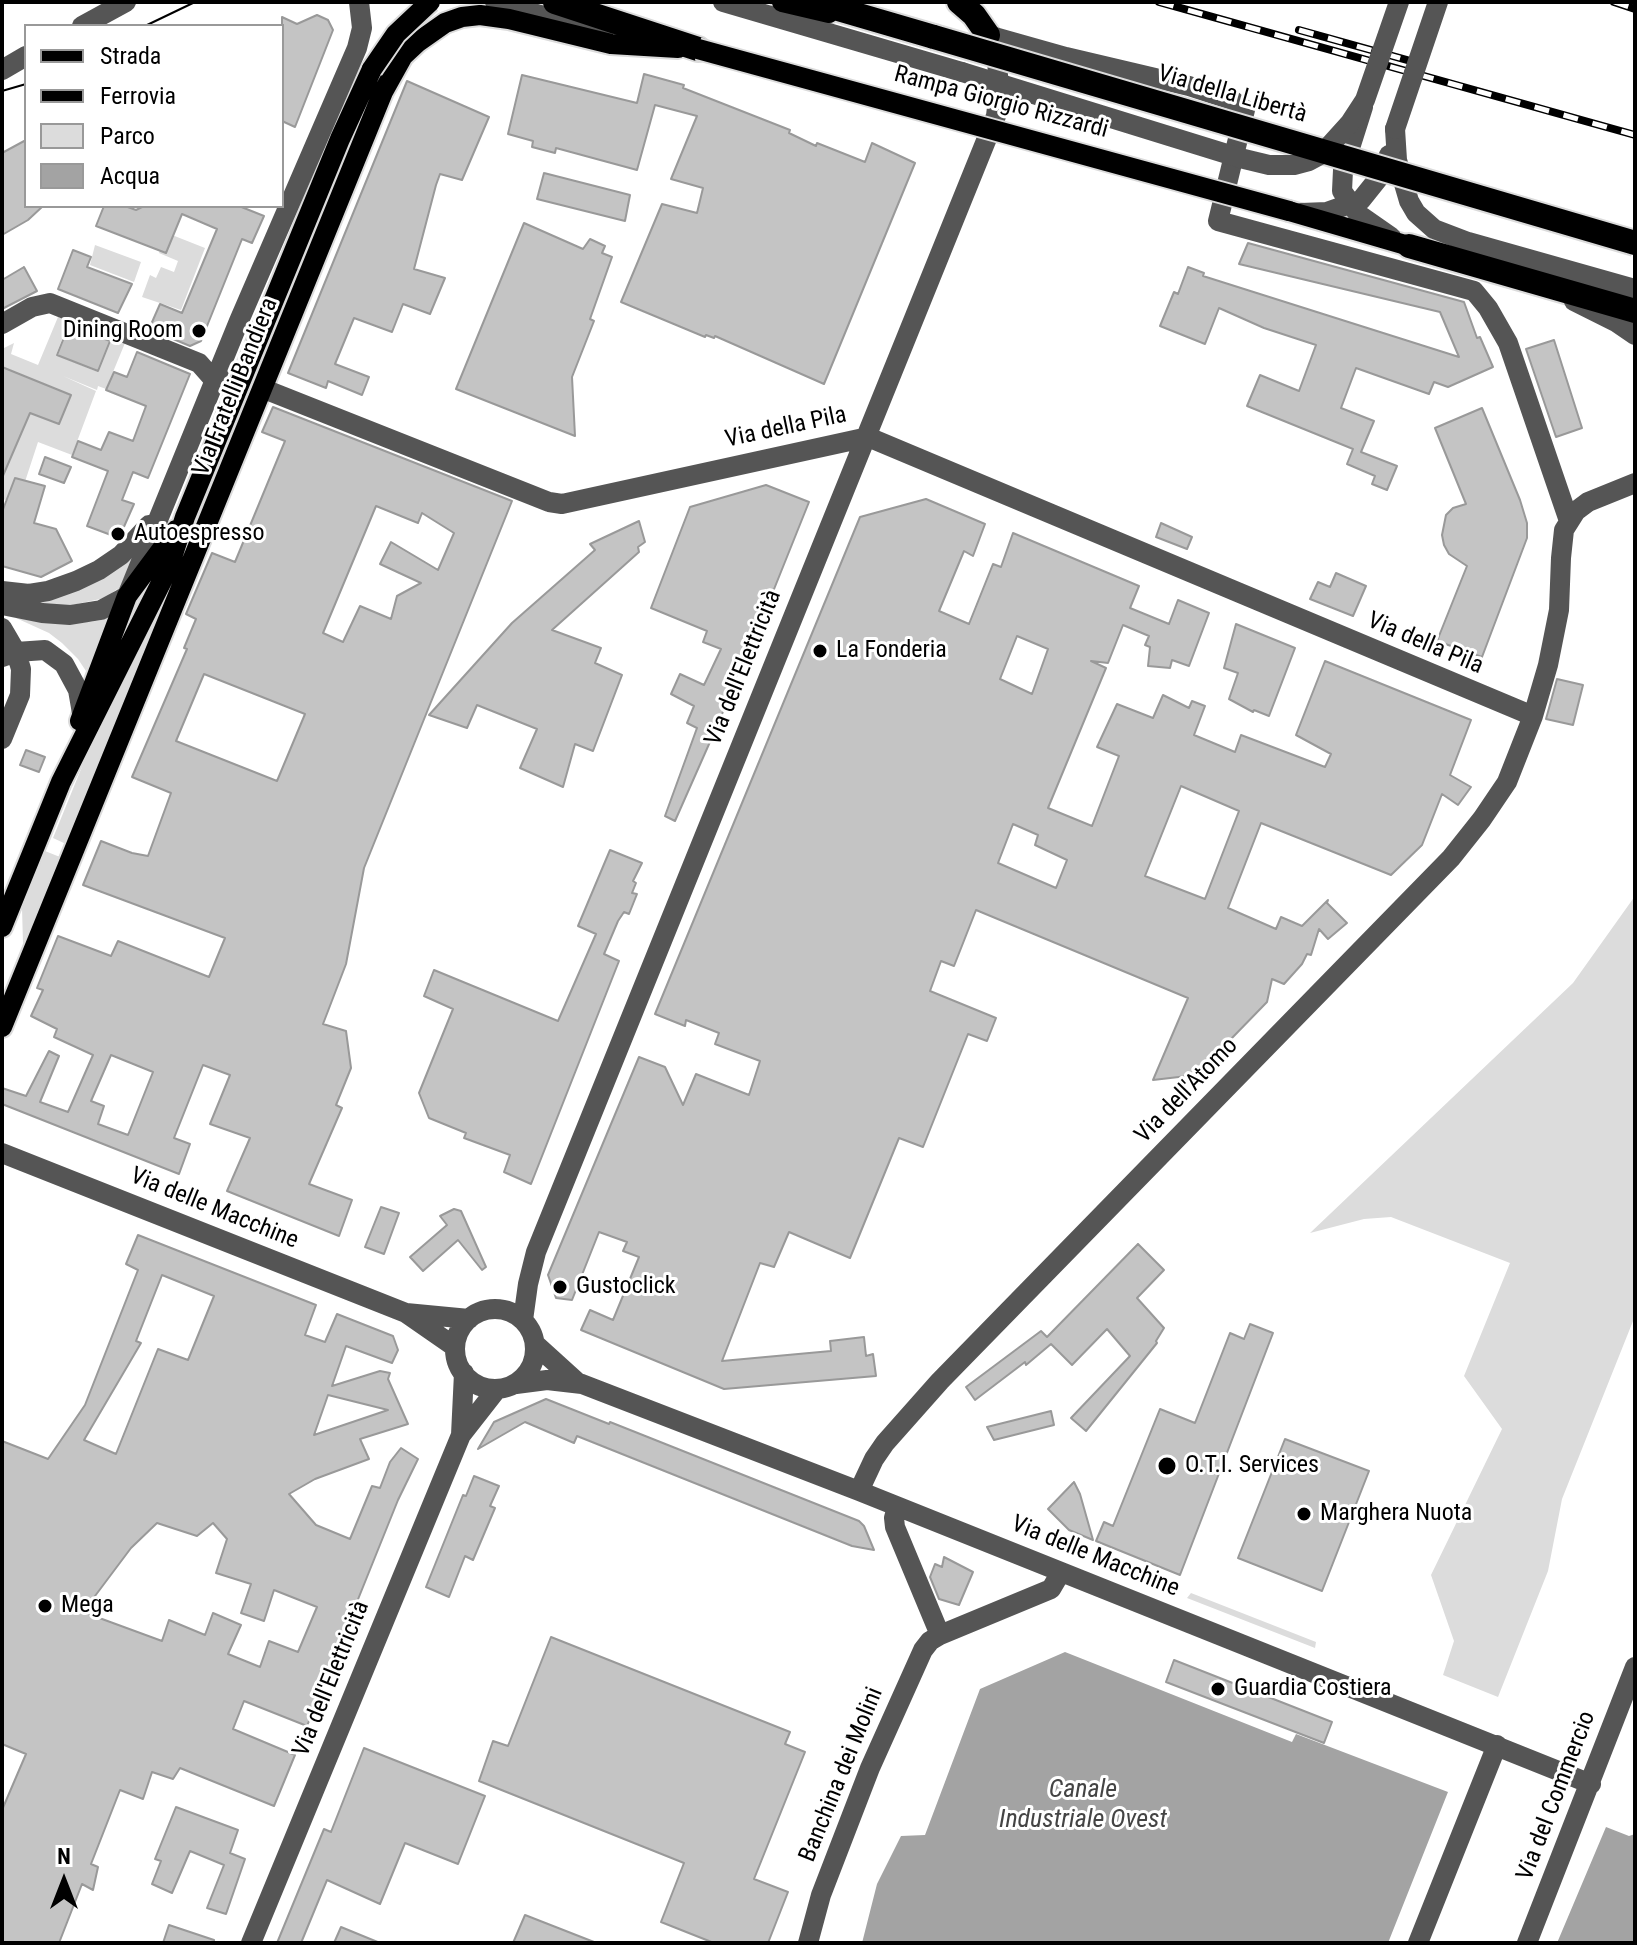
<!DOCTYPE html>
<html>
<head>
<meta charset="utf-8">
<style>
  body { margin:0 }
  #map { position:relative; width:1637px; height:1945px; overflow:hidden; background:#fff; font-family:"Roboto Condensed",sans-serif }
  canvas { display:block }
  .frame { position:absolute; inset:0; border:4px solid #000; pointer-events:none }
  .legend { position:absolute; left:24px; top:24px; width:260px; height:184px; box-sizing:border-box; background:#fff; border:2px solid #999; margin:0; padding:10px 14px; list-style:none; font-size:24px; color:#000 }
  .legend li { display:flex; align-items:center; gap:16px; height:40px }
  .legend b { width:40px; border:2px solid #999 }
  .north { position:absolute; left:24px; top:1841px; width:80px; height:80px; -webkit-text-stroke:6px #fff; paint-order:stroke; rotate:0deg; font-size:22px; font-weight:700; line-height:32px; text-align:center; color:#000 }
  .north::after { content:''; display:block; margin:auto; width:28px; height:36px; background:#000; clip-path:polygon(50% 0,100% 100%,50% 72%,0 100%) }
</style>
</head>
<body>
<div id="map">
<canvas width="1637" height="1945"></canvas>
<div class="frame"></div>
<ul class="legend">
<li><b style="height:10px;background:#000"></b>Strada</li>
<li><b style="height:10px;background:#000"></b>Ferrovia</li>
<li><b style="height:22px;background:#dcdcdc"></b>Parco</li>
<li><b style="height:22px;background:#a3a3a3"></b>Acqua</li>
</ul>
<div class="north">N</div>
</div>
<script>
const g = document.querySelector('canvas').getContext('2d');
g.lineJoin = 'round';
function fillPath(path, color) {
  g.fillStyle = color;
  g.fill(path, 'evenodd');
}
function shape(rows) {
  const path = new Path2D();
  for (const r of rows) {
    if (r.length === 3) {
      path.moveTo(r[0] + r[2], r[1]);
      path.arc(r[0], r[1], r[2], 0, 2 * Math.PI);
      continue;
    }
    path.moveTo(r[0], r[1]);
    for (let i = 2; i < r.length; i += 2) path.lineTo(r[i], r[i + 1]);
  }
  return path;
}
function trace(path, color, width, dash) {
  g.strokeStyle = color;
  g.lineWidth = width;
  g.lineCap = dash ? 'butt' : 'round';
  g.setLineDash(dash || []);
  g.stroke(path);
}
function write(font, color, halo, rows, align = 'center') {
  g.font = font + ' "Roboto Condensed",sans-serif';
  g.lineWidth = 6;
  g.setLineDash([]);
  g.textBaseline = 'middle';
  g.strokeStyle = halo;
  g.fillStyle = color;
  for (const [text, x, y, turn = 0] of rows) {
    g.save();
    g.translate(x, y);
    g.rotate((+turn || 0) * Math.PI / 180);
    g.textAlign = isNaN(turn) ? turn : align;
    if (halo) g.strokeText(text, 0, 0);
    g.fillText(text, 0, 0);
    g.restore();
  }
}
fillPath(shape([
  [167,233,205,248,181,310,142,297,150,275,156,278,161,267,174,272,178,261,159,253],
  [95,245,141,262,134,282,90,265],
  [58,317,69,321,56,355,98,372,110,337,125,343,106,389,98,386,97,390,63,376,96,391,72,455,38,442,18,503,2,499,2,458,10,461,30,413,59,424,71,395,2,367,2,349,14,343,11,354,38,365],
  [130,558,132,560,120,587,105,598,72,605,47,605,20,598],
  [178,565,66,844,53,838,101,720],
  [16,618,90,622,107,619,86,671,78,659,62,643,49,633],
  [45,851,60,857,23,944,22,908],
  [1635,896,1635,1316,1562,1499,1548,1571,1498,1697,1443,1675,1454,1641,1431,1575,1502,1429,1464,1376,1510,1263,1391,1217,1364,1219,1310,1233,1573,983],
  [1191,1593,1316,1642,1315,1648,1187,1598]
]), '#dcdcdc');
fillPath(shape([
  [1065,1652,1292,1742,1296,1734,1448,1792,1388,1943,862,1943,877,1884,901,1836,925,1835,980,1689],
  [1606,1827,1629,1836,1635,1834,1635,1943,1557,1943]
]), '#a3a3a3');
const building = shape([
  [317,15,328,20,333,30,295,127,282,121,282,17,297,24,317,15],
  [644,74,684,85,683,88,790,130,789,133,816,146,817,143,865,162,872,143,915,163,824,384,715,336,714,338,706,335,705,337,621,302,662,204,697,213,703,188,671,179,697,116,655,105,637,170,556,148,555,153,532,147,533,141,508,134,522,75,637,103,644,74],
  [407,81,489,117,462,180,440,174,436,185,414,269,445,278,430,314,403,304,392,332,354,318,335,364,369,377,362,395,328,381,326,388,288,373,407,81],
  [26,140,26,206,43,206,28,220,2,235,2,153,26,140],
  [544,173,630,195,625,221,537,199,544,173],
  [104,206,125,206,136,210,144,206,239,206,264,216,252,243,242,239,201,341,190,346,149,329,160,304,182,313,217,229,182,214,166,253,96,226,104,206],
  [524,223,583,249,590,239,605,246,602,253,612,257,590,319,594,321,572,377,575,436,456,389,524,223],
  [1248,243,1464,302,1477,338,1480,337,1493,367,1448,387,1434,382,1429,394,1356,368,1341,408,1374,421,1361,452,1397,466,1387,490,1372,484,1375,476,1347,464,1353,449,1247,406,1260,375,1299,391,1316,345,1264,328,1219,308,1205,344,1160,326,1174,292,1178,294,1188,267,1204,273,1203,276,1459,357,1440,312,1239,264,1248,243],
  [73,250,91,257,87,267,132,284,118,313,58,289,73,250],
  [24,267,37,291,2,309,2,280,24,267],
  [69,325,110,341,98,371,57,355,69,325],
  [1554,340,1582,428,1556,437,1526,349,1554,340],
  [137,352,190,374,148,478,133,472,122,500,134,504,119,538,87,526,108,471,72,457,78,441,101,450,109,432,133,441,146,406,106,390,114,372,127,377,137,352],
  [2,367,71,395,59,424,30,413,2,478,2,367],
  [273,407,512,501,364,868,346,964,323,1024,346,1031,351,1068,336,1105,342,1108,309,1184,352,1200,339,1236,227,1191,250,1138,210,1124,230,1075,203,1065,174,1138,190,1144,179,1174,2,1104,2,1088,26,1096,49,1051,59,1056,40,1102,68,1112,93,1055,54,1037,57,1029,31,1016,43,990,37,988,58,936,111,956,118,941,209,977,225,938,83,885,101,841,132,853,148,856,171,793,132,777,187,649,184,648,196,619,186,614,212,553,235,562,285,441,262,432,273,407],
  [376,506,418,523,422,513,454,533,438,570,391,542,380,564,421,583,397,596,391,619,360,606,343,642,323,633,376,506],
  [204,674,305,714,277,781,176,741,204,674],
  [111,1055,153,1072,128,1135,98,1124,104,1106,91,1101,111,1055],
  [1482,408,1520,500,1527,523,1527,538,1482,657,1437,641,1467,566,1449,554,1444,545,1442,535,1446,515,1453,508,1466,504,1435,428,1482,408],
  [45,457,71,467,64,483,39,474,45,457],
  [15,478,45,486,34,523,56,529,72,561,41,577,2,566,2,512,15,478],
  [766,485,809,502,746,659,743,658,721,717,675,821,665,816,697,728,687,723,694,706,671,694,680,674,704,685,721,649,703,642,707,631,651,608,690,507,766,485],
  [926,499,985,524,973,556,964,551,939,611,969,624,993,564,1001,567,1013,533,1139,586,1130,608,1169,624,1178,600,1209,613,1189,666,1172,660,1170,668,1148,666,1150,647,1145,645,1149,636,1123,625,1108,663,1091,661,1106,668,1048,808,1092,826,1119,756,1097,747,1117,704,1153,718,1163,695,1189,708,1192,701,1205,706,1194,735,1235,752,1241,735,1325,767,1331,754,1296,735,1325,661,1471,720,1450,775,1471,787,1458,805,1442,794,1422,845,1391,875,1261,823,1228,908,1276,929,1281,917,1302,926,1328,900,1327,903,1347,923,1328,939,1319,929,1311,955,1307,954,1302,964,1284,984,1272,979,1267,1002,1196,1075,1153,1080,1188,998,976,910,954,966,941,961,930,991,996,1018,987,1041,968,1034,923,1147,899,1138,850,1258,789,1232,774,1267,760,1263,722,1361,831,1351,830,1341,864,1337,866,1356,873,1354,876,1376,724,1389,581,1330,590,1310,613,1320,639,1257,623,1251,627,1242,599,1232,572,1300,556,1298,548,1275,639,1057,665,1067,683,1105,696,1074,749,1095,760,1061,715,1044,719,1033,686,1020,685,1026,655,1014,860,517,926,499],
  [1017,636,1048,649,1032,694,1000,679,1017,636],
  [1181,786,1239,811,1205,899,1145,876,1181,786],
  [1013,824,1038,835,1035,845,1067,860,1056,888,998,863,1013,824],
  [639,521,645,542,638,547,639,552,552,630,601,648,595,663,622,675,593,751,575,744,563,787,520,768,537,729,477,705,467,728,429,715,512,623,595,550,590,544,639,521],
  [1161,523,1192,537,1187,549,1156,537,1161,523],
  [1336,573,1366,586,1353,616,1310,599,1318,582,1330,587,1336,573],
  [1236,624,1295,648,1269,716,1254,710,1253,712,1229,699,1238,673,1224,668,1236,624],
  [1557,679,1583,685,1573,725,1546,719,1557,679],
  [26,750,45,757,39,772,20,765,26,750],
  [610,850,642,863,633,881,636,883,632,893,637,894,629,914,624,912,618,921,604,954,619,961,531,1184,504,1172,510,1155,464,1138,466,1133,429,1118,419,1093,453,1009,424,996,434,970,558,1021,596,934,578,926,610,850],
  [381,1207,399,1213,384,1254,365,1247,381,1207],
  [454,1209,461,1211,486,1267,482,1270,458,1240,423,1271,410,1257,447,1225,440,1216,454,1209],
  [138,1235,316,1305,305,1335,325,1342,337,1314,393,1336,398,1350,392,1363,346,1346,332,1386,380,1371,390,1373,388,1379,408,1424,360,1439,369,1459,315,1479,289,1494,316,1525,350,1539,372,1486,380,1488,390,1462,401,1448,418,1459,398,1500,307,1726,244,1701,233,1729,295,1755,274,1806,180,1768,173,1779,152,1772,143,1799,120,1790,91,1864,98,1867,93,1890,82,1884,59,1943,2,1943,2,1810,26,1754,2,1744,2,1441,48,1459,85,1405,138,1270,126,1264,138,1235],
  [162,1275,214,1296,188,1360,158,1349,116,1454,84,1440,141,1343,136,1341,162,1275],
  [328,1395,388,1410,314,1435,328,1395],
  [157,1523,197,1536,213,1523,227,1539,216,1573,251,1584,241,1613,264,1621,274,1590,317,1607,298,1652,269,1641,260,1667,228,1654,241,1625,213,1613,205,1635,169,1620,162,1641,83,1612,131,1548,157,1523],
  [1138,1244,1164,1270,1137,1298,1164,1328,1156,1341,1157,1343,1086,1431,1071,1418,1130,1356,1107,1329,1072,1365,1051,1344,1026,1365,1025,1362,975,1400,966,1387,1041,1331,1047,1337,1138,1244],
  [1250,1324,1273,1333,1180,1575,1096,1541,1104,1522,1113,1526,1160,1409,1195,1423,1230,1333,1244,1339,1250,1324],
  [546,1399,609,1424,610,1422,859,1521,864,1526,874,1550,852,1546,577,1436,574,1443,525,1422,478,1449,494,1422,546,1399],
  [1051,1411,1054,1425,994,1440,987,1427,1051,1411],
  [1285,1439,1369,1471,1322,1591,1238,1558,1285,1439],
  [474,1476,499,1486,490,1506,495,1508,473,1560,465,1556,449,1597,426,1587,463,1495,466,1496,474,1476],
  [1074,1482,1080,1494,1093,1540,1069,1530,1048,1509,1074,1482],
  [944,1557,973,1572,959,1605,939,1599,930,1577,935,1564,942,1567,944,1557],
  [551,1637,790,1732,785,1744,805,1752,754,1879,788,1892,768,1943,714,1943,661,1922,684,1863,479,1781,493,1741,508,1746,551,1637],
  [1174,1660,1332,1722,1324,1743,1166,1682,1174,1660],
  [364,1748,485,1796,458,1864,405,1843,380,1904,327,1880,301,1943,277,1943,324,1829,331,1832,364,1748],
  [176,1807,238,1830,230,1853,245,1859,226,1914,207,1908,224,1865,190,1851,172,1893,152,1884,161,1861,155,1859,176,1807],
  [525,1915,594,1942,593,1943,513,1943,525,1915],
  [169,1925,214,1940,214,1943,163,1943,169,1925],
  [341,1927,380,1943,334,1943,341,1927]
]);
fillPath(building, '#c4c4c4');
trace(building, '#999', 2);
const major = shape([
  [782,2,829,13],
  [1289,211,1409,246],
  [80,721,127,596,176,530],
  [2,927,61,782,169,567,185,517,340,139,372,69],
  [2,1027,383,92,403,56,418,42,445,23,462,17,480,15,509,19,611,44,678,48]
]);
const highway = shape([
  [555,2,698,49],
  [814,2,934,37],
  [959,2,974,15,988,35],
  [1409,246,1635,311]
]);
trace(major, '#dbdbdb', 24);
trace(highway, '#dbdbdb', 28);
trace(shape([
  [495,2,603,33],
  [723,2,962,72],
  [82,26,126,2],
  [988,35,1066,57,1189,86,1232,100,1245,110,1218,221,1474,291,1488,308,1508,343,1569,521],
  [2,70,26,56],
  [1363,107,1343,170,1342,191,1358,214,1391,237],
  [1395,129,1397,160,1409,201,1416,213,1434,229,1468,242,1635,289],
  [1301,213,1327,212,1361,200,1381,175,1389,155],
  [1574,301,1616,322,1635,335],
  [2,324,32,307,50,303,199,363,214,380],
  [264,389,549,502,562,504,868,437,1533,716],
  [2,591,29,594,48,591,76,581,99,570,121,555,149,525],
  [2,605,42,613,70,615,101,610,127,596,239,321,357,48,362,28,359,2],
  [2,628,16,652,21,669,20,695,2,739],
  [2,657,16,652,45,650,64,664,78,690,82,713],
  [2,1153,406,1313,469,1319],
  [495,1349,40],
  [406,1313,455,1347],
  [523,1320,528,1284,536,1252,996,116,999,89,997,60,991,42],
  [535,1344,578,1383],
  [516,1384,547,1380,582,1384,859,1491,1591,1784],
  [461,1435,464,1373],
  [859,1491,874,1459,885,1443,940,1381,1451,858,1482,819,1507,782,1533,716,1548,665,1559,610,1561,558,1564,530,1576,511,1588,502,1635,483],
  [897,1507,894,1518,895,1527,940,1635],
  [251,1943,461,1435,497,1389],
  [808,1943,821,1895,870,1768,923,1650,930,1641,940,1635,1051,1589,1061,1572],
  [1418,1943,1497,1745],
  [1527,1943,1635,1667]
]), '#555', 20);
trace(major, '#000', 20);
trace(highway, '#000', 24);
trace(shape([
  [145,26,195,2],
  [2,91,26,84]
]), '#000', 2);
const rail = shape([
  [1159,2,1635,135],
  [1614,2,1635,9],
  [1299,30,1407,60]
]);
trace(rail, '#000', 8);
trace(rail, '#fff', 5, [15]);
const majorBridge = shape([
  [698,49,1289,211],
  [372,69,396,34,430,2]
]);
const highwayBridge = shape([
  [934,37,1635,243]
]);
trace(majorBridge, '#dbdbdb', 24, []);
trace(highwayBridge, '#dbdbdb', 28, []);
trace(shape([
  [962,72,1240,158,1269,165,1294,165,1309,161,1322,154,1350,123,1365,100,1399,2],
  [1395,129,1438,2]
]), '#555', 20);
trace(majorBridge, '#000', 20);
trace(highwayBridge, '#000', 24);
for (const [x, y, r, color] of [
  [199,331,8,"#000"],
  [118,534,8,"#000"],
  [820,651,8,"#000"],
  [560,1287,8,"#000"],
  [1167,1466,10,"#000"],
  [1304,1514,8,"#000"],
  [45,1606,8,"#000"],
  [1218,1689,8,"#000"]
]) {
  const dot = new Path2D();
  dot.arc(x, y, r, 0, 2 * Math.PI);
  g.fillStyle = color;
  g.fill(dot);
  trace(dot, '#fff', 3);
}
write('24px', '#000', '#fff', [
  ["Via della Libertà",1232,95,16],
  ["Rampa Giorgio Rizzardi",1001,103,15],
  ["Via Fratelli Bandiera",236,387,-68],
  ["Via della Pila",786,428,-12],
  ["Via della Pila",1425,644,23],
  ["Via dell'Elettricità",744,668,-68],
  ["Via dell'Atomo",1187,1091,-46],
  ["Via delle Macchine",214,1209,22],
  ["Via delle Macchine",1095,1557,22],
  ["Via dell'Elettricità",332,1679,-68],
  ["Banchina dei Molini",842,1775,-68],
  ["Via del Commercio",1557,1796,-69]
]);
write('24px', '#000', '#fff', [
  ["Dining Room",183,331,"right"],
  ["Autoespresso",134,534],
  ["La Fonderia",836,651],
  ["Gustoclick",576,1287],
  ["O.T.I. Services",1185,1466],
  ["Marghera Nuota",1320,1514],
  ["Mega",61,1606],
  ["Guardia Costiera",1234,1689]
], 'left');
write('italic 26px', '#444', '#fff', [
  ["Canale",1083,1790],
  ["Industriale Ovest",1083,1820]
]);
</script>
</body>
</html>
